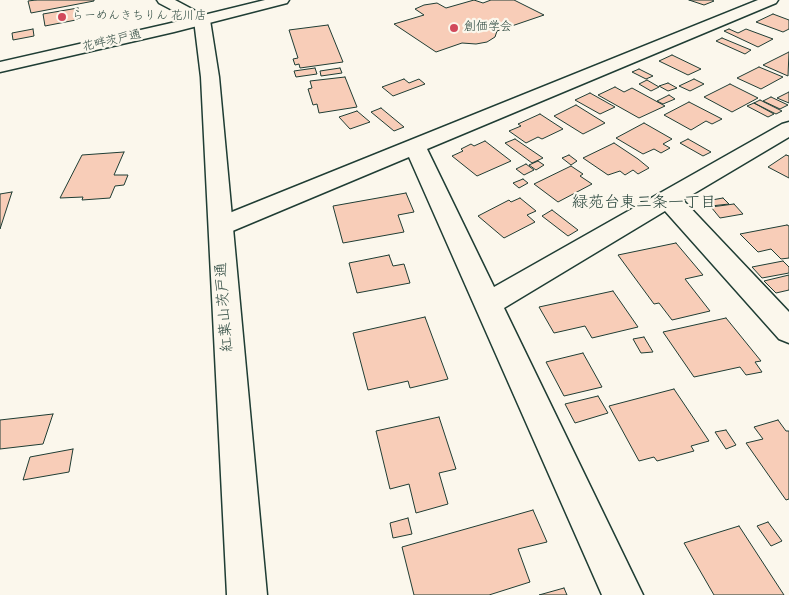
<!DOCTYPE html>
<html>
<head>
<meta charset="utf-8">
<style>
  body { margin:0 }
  canvas { display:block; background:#fbf7ec }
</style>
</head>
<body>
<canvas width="789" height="595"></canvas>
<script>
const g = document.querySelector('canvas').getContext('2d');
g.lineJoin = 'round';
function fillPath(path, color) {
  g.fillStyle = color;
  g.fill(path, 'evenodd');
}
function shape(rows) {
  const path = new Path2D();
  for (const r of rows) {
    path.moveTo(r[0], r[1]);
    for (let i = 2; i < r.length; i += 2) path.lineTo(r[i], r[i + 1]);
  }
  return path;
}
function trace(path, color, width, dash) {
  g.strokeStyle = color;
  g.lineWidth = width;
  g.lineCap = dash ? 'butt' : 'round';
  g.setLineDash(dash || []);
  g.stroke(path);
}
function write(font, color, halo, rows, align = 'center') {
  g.font = font + ' "Gochi Hand","Klee One",sans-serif';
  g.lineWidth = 4.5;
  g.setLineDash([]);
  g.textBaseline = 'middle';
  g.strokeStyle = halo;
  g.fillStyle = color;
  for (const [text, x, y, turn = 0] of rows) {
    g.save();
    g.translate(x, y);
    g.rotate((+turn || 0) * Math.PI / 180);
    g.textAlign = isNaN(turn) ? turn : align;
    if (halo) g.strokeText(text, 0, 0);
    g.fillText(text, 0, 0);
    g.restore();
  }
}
const building = shape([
  [36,0,94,0,94,1,31,13,28,1,36,0],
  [474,0,483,3,491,0,514,0,544,15,497,31,495,37,487,42,476,44,462,43,436,52,394,24,424,15,415,9,424,5,437,3,446,8,474,0],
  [689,0,712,0,714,1,704,5,689,0],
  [78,8,81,19,45,26,43,14,78,8],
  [773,14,789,20,789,29,783,32,756,22,773,14],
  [328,25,343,62,300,68,299,64,295,65,293,59,298,58,289,30,328,25],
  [33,29,34,36,13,40,12,33,33,29],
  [729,29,738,33,746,29,773,39,758,47,724,31,729,29],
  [722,38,751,50,745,54,716,41,722,38],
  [789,52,788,76,763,65,789,52],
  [672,55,701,69,688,75,659,61,672,55],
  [759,67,783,77,761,89,737,78,759,67],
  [315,68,317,74,296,77,294,71,315,68],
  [340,68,342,73,321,76,320,71,340,68],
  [639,69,653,76,646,79,632,72,639,69],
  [345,77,357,107,319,113,317,104,313,105,308,89,312,88,310,81,345,77],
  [404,79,409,83,419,79,425,84,393,96,382,87,404,79],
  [694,79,704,84,690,91,679,86,694,79],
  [647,80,659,87,651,91,639,84,647,80],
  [668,83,677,88,668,91,659,86,668,83],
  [730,84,758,98,732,112,704,97,730,84],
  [615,87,624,92,632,88,665,106,639,118,598,95,615,87],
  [789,92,789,103,777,98,789,92],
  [590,93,615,107,600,114,575,100,590,93],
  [669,95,675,99,663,104,657,101,669,95],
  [771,97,788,105,780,109,763,101,771,97],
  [760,100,782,111,776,114,754,103,760,100],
  [689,102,722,119,712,124,706,121,691,130,664,115,689,102],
  [754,103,774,114,768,117,747,106,754,103],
  [576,105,605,123,583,134,554,116,576,105],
  [381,108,404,127,394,131,371,112,381,108],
  [357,111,370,122,350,129,339,117,357,111],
  [540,114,563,129,542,139,538,137,526,143,509,131,521,126,518,124,540,114],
  [644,123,672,139,663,144,670,148,661,153,654,149,643,154,616,138,644,123],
  [515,139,543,158,532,163,505,143,515,139],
  [688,139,711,152,703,156,680,143,688,139],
  [485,141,511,161,477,176,452,156,463,151,461,149,471,144,474,146,485,141],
  [614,143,638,159,649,168,638,174,633,170,625,175,620,171,608,175,583,158,614,143],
  [124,152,114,175,128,175,124,185,115,186,110,198,82,200,83,197,60,198,82,155,124,152],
  [569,155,577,161,571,165,562,158,569,155],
  [786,155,789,156,789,178,768,167,786,155],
  [538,161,544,165,536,170,529,165,538,161],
  [526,164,534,170,524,175,516,169,526,164],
  [571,166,583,174,580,176,592,184,558,202,534,184,571,166],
  [523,179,528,183,519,188,513,183,523,179],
  [12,192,0,229,0,194,12,192],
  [406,193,414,212,398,215,404,232,343,243,333,206,406,193],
  [520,198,536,211,527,215,535,222,504,238,478,216,509,200,511,202,520,198],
  [723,198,729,204,711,206,706,201,723,198],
  [734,204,743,214,720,218,711,207,734,204],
  [552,210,578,230,568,236,542,216,552,210],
  [787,225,789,226,789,258,781,259,771,249,758,252,740,234,787,225],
  [676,243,703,275,685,279,710,311,672,320,659,303,654,304,618,255,676,243],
  [389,255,393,266,404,264,410,283,357,293,349,263,389,255],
  [783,261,789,267,789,273,762,278,752,267,783,261],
  [789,275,789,290,776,293,764,281,789,275],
  [613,291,638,327,592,338,585,326,554,333,539,307,613,291],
  [425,317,448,379,410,388,408,381,368,390,353,333,425,317],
  [726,318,761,361,755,362,762,372,746,375,740,367,694,377,663,332,726,318],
  [644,337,653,352,641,353,633,339,644,337],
  [583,353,602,387,564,396,546,362,583,353],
  [674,389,709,441,691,446,694,451,657,461,654,457,639,461,609,406,674,389],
  [598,396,608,413,575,423,565,404,598,396],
  [53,414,43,444,0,449,0,420,53,414],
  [439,417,456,469,439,473,448,504,416,513,409,484,390,489,376,431,439,417],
  [778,420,786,431,789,431,789,499,786,500,746,443,763,439,754,427,778,420],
  [726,430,736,445,726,449,715,432,726,430],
  [73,449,69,472,23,480,30,457,73,449],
  [533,510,547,542,518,549,530,582,489,595,414,595,402,547,533,510],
  [408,518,412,534,393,538,390,523,408,518],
  [768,522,782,541,771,546,757,526,768,522],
  [739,526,784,595,714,595,684,543,739,526],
  [564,588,567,595,539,595,564,588]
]);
fillPath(building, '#f8cdb8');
trace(building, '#1f3d34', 1);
const minor = shape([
  [157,0,175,0,207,17,210,20,207,23,197,23,159,3,157,0],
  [758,0,778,0,776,3,427,149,494,287,782,124,789,122,789,137,683,200,789,312,789,343,779,339,665,211,504,308,643,595,602,595,409,157,230,232,221,235,212,232,209,226,212,220,758,0]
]);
const tertiary = shape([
  [202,15,207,17,210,20,219,77,267,595,227,595,201,77,194,20,197,17,202,15]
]);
const secondary = shape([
  [265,0,289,0,287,3,174,32,0,72,0,62,167,24,265,0]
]);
trace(minor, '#1f3d34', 3);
trace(tertiary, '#1f3d34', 3);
trace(secondary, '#1f3d34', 3);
fillPath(minor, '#fbf7ec');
fillPath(tertiary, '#fbf7ec');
fillPath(secondary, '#fbf7ec');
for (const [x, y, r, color] of [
  [62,17,5,"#d1495b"],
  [454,28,5,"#d1495b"]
]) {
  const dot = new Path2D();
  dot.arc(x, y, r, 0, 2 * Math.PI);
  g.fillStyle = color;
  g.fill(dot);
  trace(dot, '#fbf7ec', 2);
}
write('12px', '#1f3d34', '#fbf7ec', [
  ["らーめんきちりん 花川店",72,17],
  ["創価学会",464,28]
], 'left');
write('12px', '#1f3d34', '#fbf7ec', [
  ["花畔茨戸通",112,42,-13]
]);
write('15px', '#1f3d34', '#fbf7ec', [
  ["紅葉山茨戸通",226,307,-94]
]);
write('16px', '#1f3d34', '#fbf7ec', [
  ["緑苑台東三条一丁目",644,205]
]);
</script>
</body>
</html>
